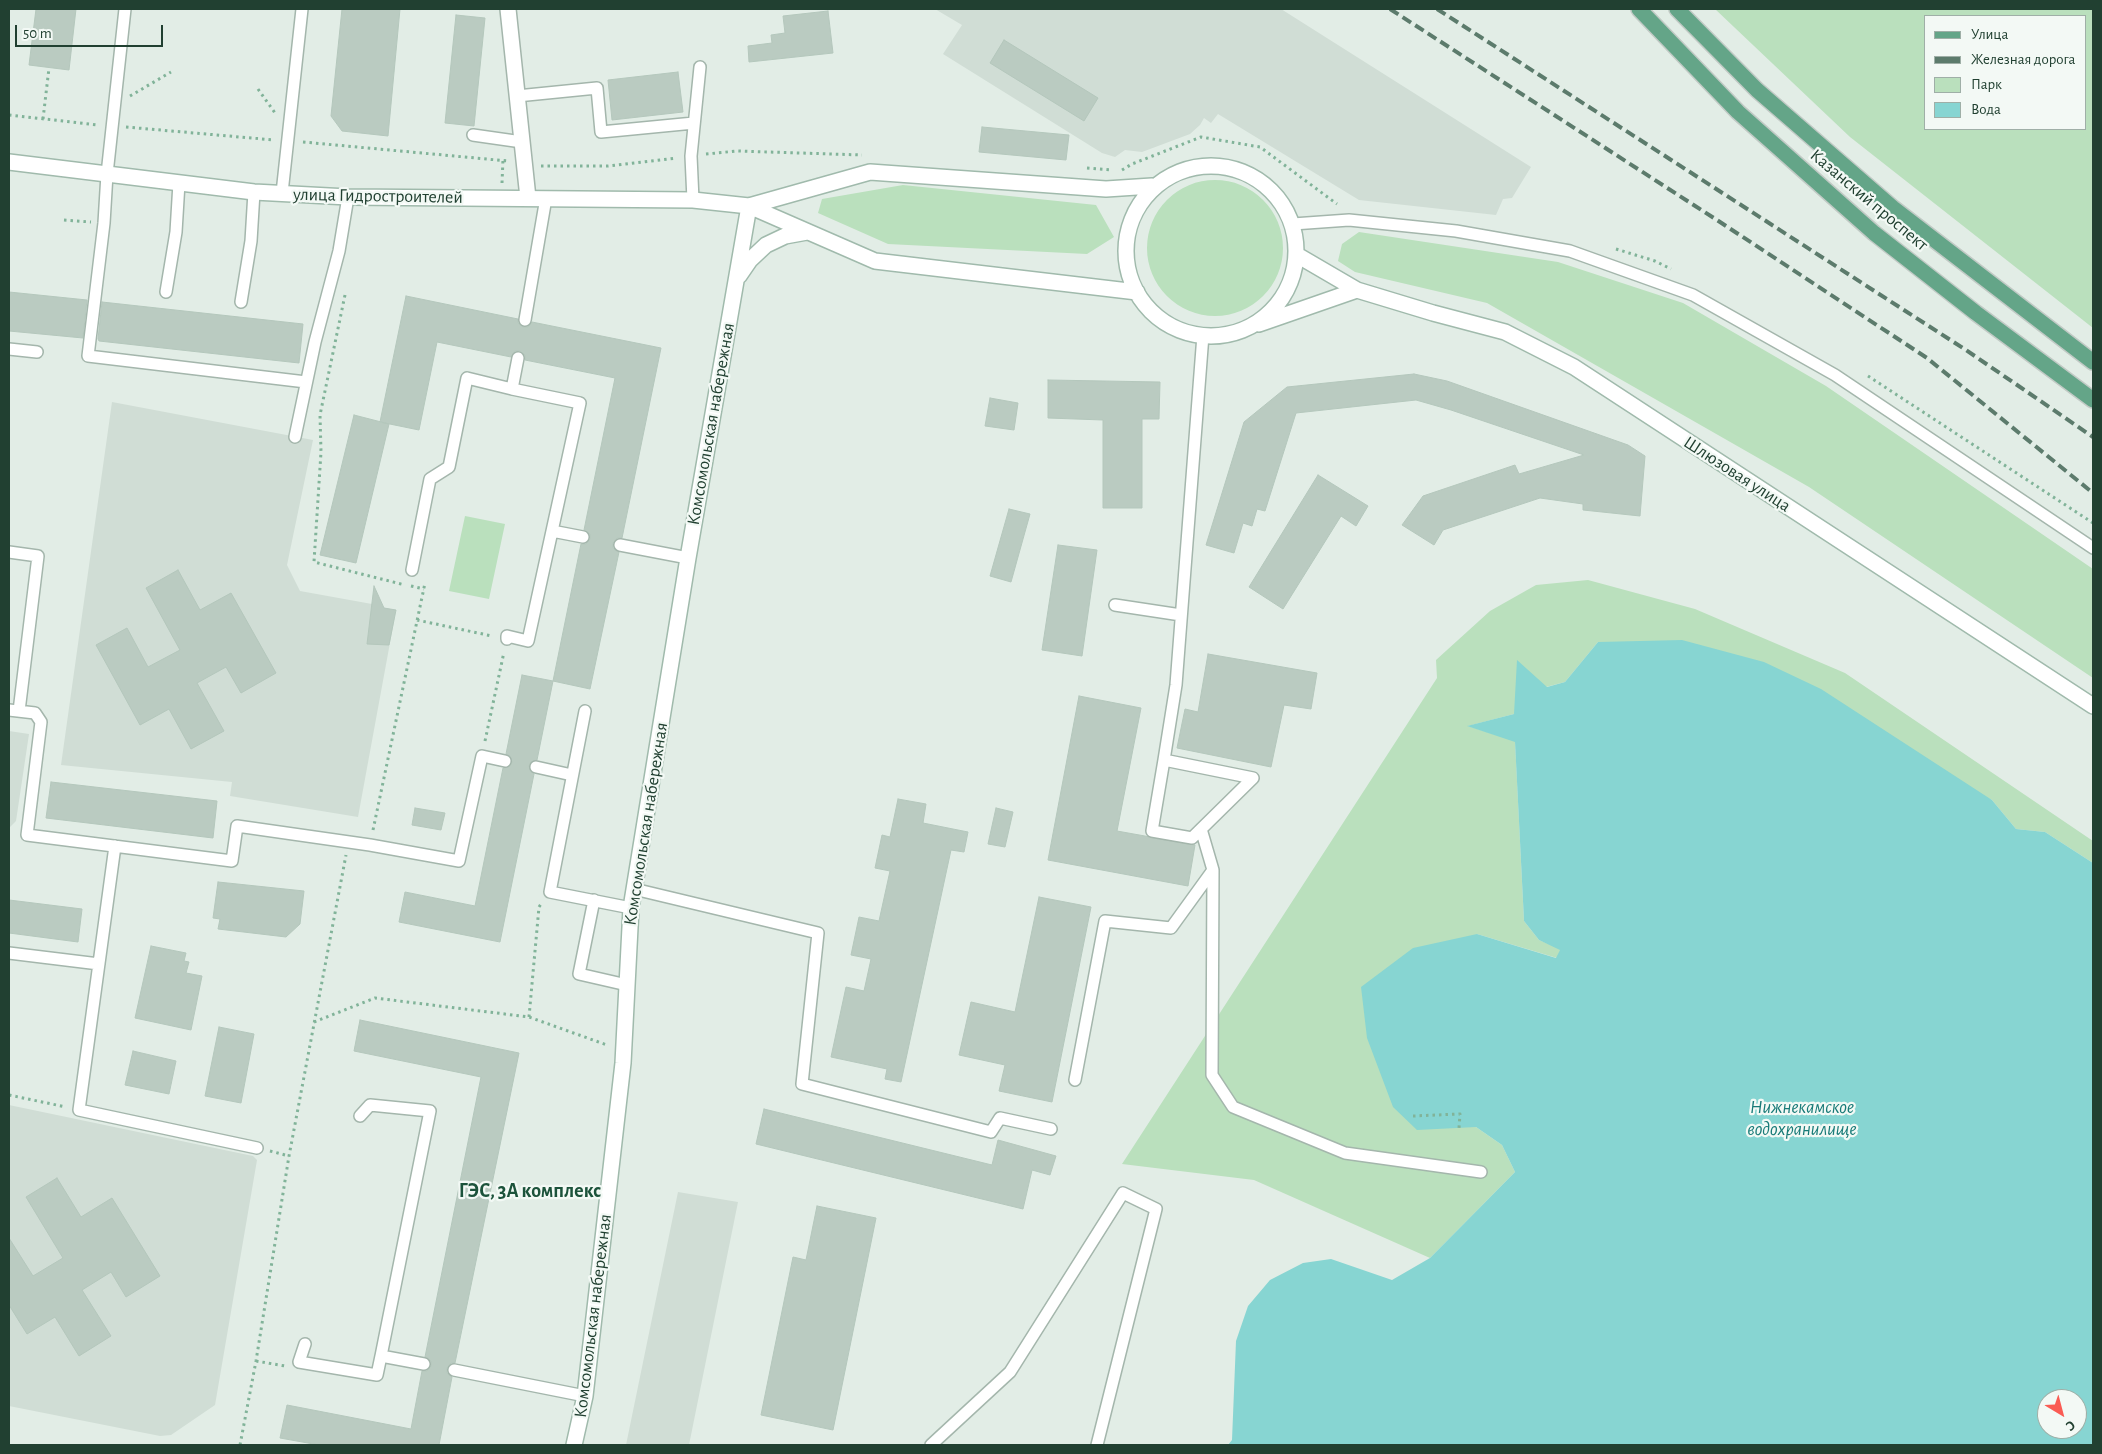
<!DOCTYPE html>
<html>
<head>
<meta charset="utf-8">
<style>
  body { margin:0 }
  #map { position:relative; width:2102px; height:1454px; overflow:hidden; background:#e2ede6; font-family:"Alegreya Sans",sans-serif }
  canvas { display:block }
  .frame { position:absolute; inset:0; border:10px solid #214031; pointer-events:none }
  .legend { position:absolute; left:1924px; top:15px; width:162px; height:115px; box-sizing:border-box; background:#f3f9f5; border:1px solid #9fafa7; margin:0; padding:6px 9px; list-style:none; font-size:15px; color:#214031 }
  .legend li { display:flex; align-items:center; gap:10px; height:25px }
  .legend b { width:25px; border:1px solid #9fafa7 }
  .north { position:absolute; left:2037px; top:1389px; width:50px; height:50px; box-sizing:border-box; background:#f3f9f5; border:1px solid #9fafa7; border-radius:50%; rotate:143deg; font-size:14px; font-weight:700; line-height:20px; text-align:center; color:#214031 }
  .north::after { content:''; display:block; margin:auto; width:18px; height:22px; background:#fa5c54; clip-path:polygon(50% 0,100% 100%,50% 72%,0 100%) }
  .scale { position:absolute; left:15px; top:25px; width:148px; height:22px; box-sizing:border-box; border:2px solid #214031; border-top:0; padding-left:6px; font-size:15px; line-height:18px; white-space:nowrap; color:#214031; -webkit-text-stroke:4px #f3f9f5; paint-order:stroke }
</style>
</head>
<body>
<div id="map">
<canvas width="2102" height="1454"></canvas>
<div class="frame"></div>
<ul class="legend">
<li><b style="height:6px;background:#64a588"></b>Улица</li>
<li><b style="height:6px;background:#5c7b6c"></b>Железная дорога</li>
<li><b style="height:14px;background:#bae0bd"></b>Парк</li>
<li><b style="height:14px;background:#87d5d2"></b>Вода</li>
</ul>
<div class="north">С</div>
<div class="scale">50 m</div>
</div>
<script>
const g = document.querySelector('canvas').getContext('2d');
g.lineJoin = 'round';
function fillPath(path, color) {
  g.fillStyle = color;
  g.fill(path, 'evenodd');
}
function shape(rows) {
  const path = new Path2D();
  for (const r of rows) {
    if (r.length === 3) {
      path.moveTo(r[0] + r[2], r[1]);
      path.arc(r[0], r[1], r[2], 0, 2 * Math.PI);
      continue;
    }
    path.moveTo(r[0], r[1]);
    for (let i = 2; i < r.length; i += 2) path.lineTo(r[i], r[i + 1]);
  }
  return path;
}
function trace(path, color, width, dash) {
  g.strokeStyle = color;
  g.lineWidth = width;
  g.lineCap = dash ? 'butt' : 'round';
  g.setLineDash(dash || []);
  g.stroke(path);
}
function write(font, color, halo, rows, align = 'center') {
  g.font = font + ' "Alegreya Sans",sans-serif';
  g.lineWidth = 4.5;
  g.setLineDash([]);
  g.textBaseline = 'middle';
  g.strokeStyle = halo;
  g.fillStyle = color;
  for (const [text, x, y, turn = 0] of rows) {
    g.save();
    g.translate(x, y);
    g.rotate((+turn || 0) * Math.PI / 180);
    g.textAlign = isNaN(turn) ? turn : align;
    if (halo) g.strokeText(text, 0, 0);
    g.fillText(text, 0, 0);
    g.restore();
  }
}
fillPath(shape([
  [935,9,1281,9,1531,167,1512,198,1503,199,1496,215,1359,200,1218,114,1211,123,1204,118,1200,125,1190,134,1142,152,1125,150,1115,157,1102,153,943,54,962,25],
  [112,402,313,440,287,565,300,591,383,606,384,608,396,610,358,817,230,796,232,782,61,765],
  [9,731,29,734,16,821,9,828],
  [9,1105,253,1156,257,1160,215,1405,171,1435,160,1436,9,1406],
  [678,1192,738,1202,689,1445,626,1445]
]), '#d0ddd5');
fillPath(shape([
  [1715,9,2093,9,2093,328,1850,137],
  [1926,16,2086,16,2086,129,1926,129],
  [1215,248,68],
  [903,185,1096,205,1114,237,1087,254,888,244,818,213,822,199],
  [1359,232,1558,262,1683,303,1826,386,2093,569,2093,678,1809,487,1487,303,1355,272,1338,261,1342,244],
  [465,516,505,524,489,599,449,591],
  [1588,580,1695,609,1845,673,2093,841,2093,863,2045,832,2016,829,1992,800,1598,642,1565,682,1546,687,1514,714,1468,726,1515,741,1524,921,1539,940,1561,949,1557,958,1477,934,1476,1127,1502,1145,1515,1172,1430,1258,1254,1180,1122,1164,1437,678,1436,660,1490,611,1536,585]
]), '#bae0bd');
fillPath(shape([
  [1682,640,1764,662,1821,689,1992,800,2016,829,2045,832,2093,863,2093,1445,1228,1445,1232,1440,1236,1341,1248,1306,1270,1280,1303,1263,1331,1259,1392,1280,1430,1258,1515,1172,1502,1145,1476,1127,1417,1130,1393,1107,1367,1038,1361,987,1413,948,1477,934,1556,958,1560,950,1539,940,1524,921,1515,742,1467,726,1514,714,1517,660,1547,687,1565,682,1598,642],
  [2047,1399,2077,1399,2077,1429,2047,1429]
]), '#87d5d2');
const building = shape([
  [36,9,76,9,69,70,29,65,36,9],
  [342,9,400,9,388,136,342,131,331,116,342,9],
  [828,11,833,53,749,62,748,46,772,43,771,35,785,33,783,16,828,11],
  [456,15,485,18,474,126,445,123,456,15],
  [1004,40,1098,98,1084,121,990,63,1004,40],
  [678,72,683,112,612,120,608,80,678,72],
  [982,127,1069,135,1066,160,979,152,982,127],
  [9,292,87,300,83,338,9,331,9,292],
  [406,296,518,319,518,323,523,327,528,327,532,322,661,348,622,538,617,538,613,543,613,548,619,552,590,689,553,681,581,544,586,544,590,539,590,534,584,530,615,378,525,360,525,355,520,351,515,351,511,357,437,342,419,430,380,422,406,296],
  [102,302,303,324,299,363,99,341,98,339,102,302],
  [1414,374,1447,381,1628,445,1645,456,1640,516,1583,510,1583,504,1540,498,1443,530,1434,545,1402,525,1423,496,1515,465,1519,474,1584,455,1451,410,1416,400,1296,413,1265,511,1257,509,1252,526,1243,523,1234,553,1206,545,1244,422,1287,387,1414,374],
  [1048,380,1160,382,1159,419,1142,419,1142,508,1103,508,1103,420,1048,418,1048,380],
  [990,398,1018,403,1014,430,985,426,990,398],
  [354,415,389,424,356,563,320,555,354,415],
  [1318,475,1368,506,1356,526,1341,516,1283,609,1249,587,1318,475],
  [1009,509,1030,514,1011,582,990,576,1009,509],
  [1058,545,1097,550,1082,656,1042,650,1058,545],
  [178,570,200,610,231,593,276,673,241,693,226,667,197,683,224,731,191,749,169,709,140,725,96,645,127,628,148,667,180,650,146,588,178,570],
  [374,586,384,608,396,610,389,645,367,644,374,586],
  [1208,654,1317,673,1311,709,1284,705,1271,767,1177,748,1185,709,1198,712,1208,654],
  [522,675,553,681,537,760,531,762,529,766,531,772,534,774,500,942,399,922,405,892,475,906,503,768,510,766,512,762,510,756,506,754,522,675],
  [1079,696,1141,708,1117,831,1195,845,1188,886,1048,860,1079,696],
  [51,782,217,801,213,838,46,818,51,782],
  [898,799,926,804,923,823,968,832,964,852,951,850,901,1082,885,1079,887,1069,831,1057,846,987,864,991,871,959,851,955,859,917,879,921,890,871,875,868,882,835,890,837,898,799],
  [415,808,445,813,441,830,412,825,415,808],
  [996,808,1013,812,1005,847,988,844,996,808],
  [218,882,304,891,300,924,286,937,218,929,220,919,213,918,218,882],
  [1039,897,1091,907,1052,1102,999,1091,1005,1065,959,1055,971,1002,1015,1012,1039,897],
  [9,900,82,909,78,942,9,933,9,900],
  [151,946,186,953,184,961,189,962,186,973,202,976,191,1030,135,1018,151,946],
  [360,1020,519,1053,455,1363,451,1363,447,1368,447,1373,452,1377,439,1445,319,1445,280,1438,287,1405,411,1429,422,1371,427,1371,431,1366,431,1361,425,1357,481,1077,354,1051,360,1020],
  [219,1027,254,1034,241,1103,205,1096,219,1027],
  [133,1051,176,1061,169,1094,125,1085,133,1051],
  [764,1109,992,1165,998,1140,1056,1156,1050,1175,1032,1170,1023,1209,756,1144,764,1109],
  [57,1178,81,1217,112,1198,160,1276,126,1297,111,1272,82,1290,111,1336,79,1356,55,1317,27,1334,9,1305,9,1238,33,1276,63,1258,26,1197,57,1178],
  [817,1206,876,1218,833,1430,761,1415,793,1257,806,1260,817,1206]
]);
fillPath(building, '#bacbc1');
trace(building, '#b4c7bc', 1);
const lane = shape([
  [125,9,107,174,104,223,88,356,306,382],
  [517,96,597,88,601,132,694,123],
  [473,135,522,142],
  [282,193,302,9],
  [693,200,691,156,700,67],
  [1293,224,1349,220,1456,231,1570,251,1693,295,1835,375,2093,548],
  [166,292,176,232,179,183],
  [241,302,251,241,254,192],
  [525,320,546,198],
  [9,349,37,352],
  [295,437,315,342,339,251,348,197],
  [552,531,583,537],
  [620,545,688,558],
  [9,552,38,556,19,711],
  [412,570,430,479,449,467,467,378,512,389],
  [1115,605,1181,615],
  [507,639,507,636,528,641,580,403,512,389,518,358],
  [9,710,35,713,41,722,27,835,232,861,237,826,370,845,459,861,482,756,505,761],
  [585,711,550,892,631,908],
  [1164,760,1253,778,1192,838,1152,831,1164,760,1176,685,1203,335],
  [536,767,572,775],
  [115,846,79,1110,257,1148],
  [1213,870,1212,1075,1233,1107,1345,1153,1481,1172],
  [634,889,818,933,802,1084,991,1132,1000,1118,1051,1129],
  [594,900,579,974,627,985],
  [9,953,99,964],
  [1075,1080,1105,921,1171,928,1213,870,1201,829],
  [360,1116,370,1105,430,1111,381,1356,424,1364],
  [305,1344,299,1362,377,1375,381,1356],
  [454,1370,585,1396],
  [931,1445,1010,1372,1123,1193,1156,1209,1097,1445]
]);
const street = shape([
  [508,9,528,198]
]);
const secondary = shape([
  [9,162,254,192,348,197,693,200,749,206,875,261,1137,292],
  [1211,251,85],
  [749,206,870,172,1106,189,1152,186],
  [1297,255,1357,290,1433,313,1505,332,1574,367,2093,706],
  [739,276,750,260,766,245,785,236,807,232],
  [1259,324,1357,290],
  [574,1445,585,1396,623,1063,631,908,688,558,749,206]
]);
const primary = shape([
  [1639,9,1738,112,1874,233,1976,313,2093,400],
  [1677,9,1757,90,1893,208,2093,362]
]);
trace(lane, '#a4b6ac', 14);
trace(street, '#a4b6ac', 18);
trace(secondary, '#a0baac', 18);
trace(primary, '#c1cac5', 18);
trace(shape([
  [258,89,275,113],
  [130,96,171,72],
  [9,115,98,125],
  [43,119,49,68],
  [126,127,274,140],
  [303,142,508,161],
  [706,154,737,151,862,155],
  [541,166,608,166,677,158],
  [1087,168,1111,170],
  [1122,170,1132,164,1201,137,1260,147,1337,204],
  [502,183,503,159],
  [64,220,91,222],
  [1616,249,1655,261,1671,269],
  [345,295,320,415,321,452,314,562,405,585],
  [1868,376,2093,523],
  [411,586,424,589],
  [417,620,492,636],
  [485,741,504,652],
  [373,830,425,583],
  [529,1017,539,907,541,904],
  [314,1022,375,998,529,1017,607,1045],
  [9,1095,66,1107],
  [1413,1116,1460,1114,1459,1128],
  [270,1151,289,1156],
  [256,1361,285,1366],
  [240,1445,256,1361,289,1156,346,855]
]), '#81b399', 3, [2.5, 4]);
trace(lane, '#fff', 11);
trace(street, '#fff', 15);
trace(secondary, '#fff', 15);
trace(primary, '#64a588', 15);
trace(shape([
  [1390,9,1720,222,1927,358,2093,493],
  [1437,9,1966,350,2093,437]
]), '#5c7b6c', 4, [10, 5]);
write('18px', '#214031', '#f3f9f5', [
  ["улица Гидростроителей",378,196,1],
  ["Казанский проспект",1869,200,40],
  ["Комсомольская набережная",711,424,-80],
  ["Шлюзовая улица",1737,474,33],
  ["Комсомольская набережная",646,824,-81],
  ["Комсомольская набережная",593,1316,-83]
]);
write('italic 19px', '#177a77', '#f3f9f5', [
  ["Нижнекамское",1802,1107],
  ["водохранилище",1802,1129]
]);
write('bold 20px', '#1c533b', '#f3f9f5', [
  ["ГЭС, 3А комплекс",530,1191]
]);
</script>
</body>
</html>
